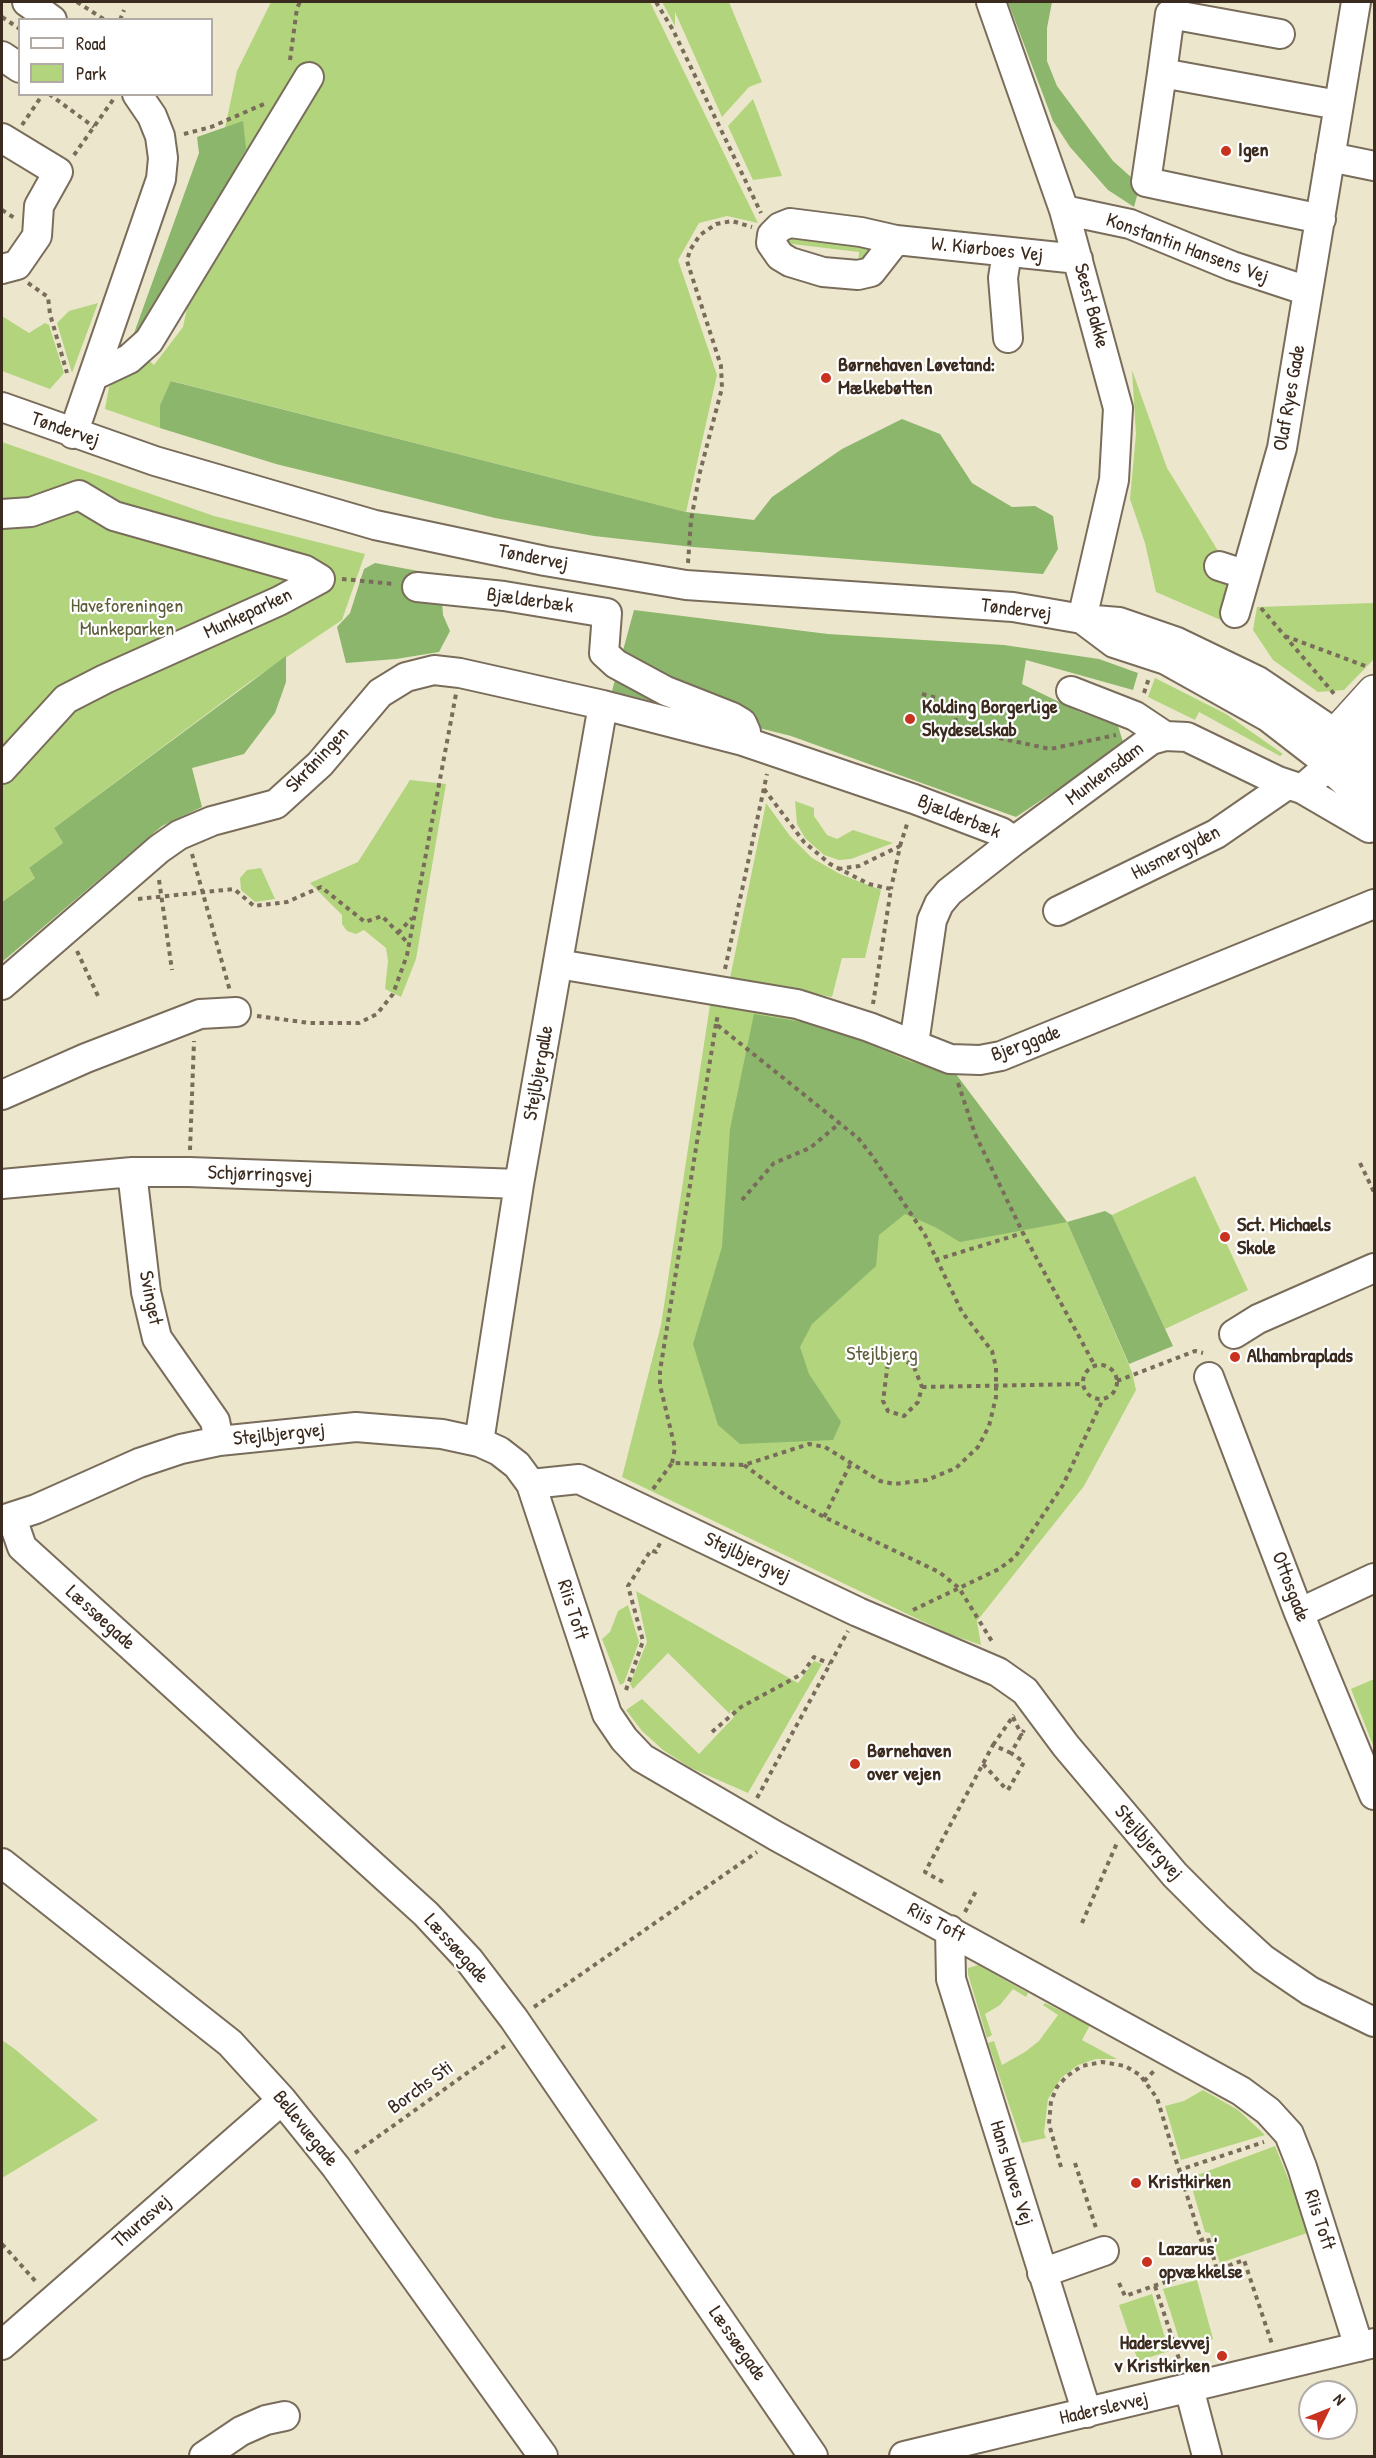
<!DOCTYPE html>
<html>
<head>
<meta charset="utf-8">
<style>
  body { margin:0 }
  #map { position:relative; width:1376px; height:2458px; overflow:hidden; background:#ece7cc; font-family:"Patrick Hand",sans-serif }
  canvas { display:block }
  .frame { position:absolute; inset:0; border:3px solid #3b2a1e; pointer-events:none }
  .legend { position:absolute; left:18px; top:18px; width:195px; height:78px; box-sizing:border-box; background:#fff; border:2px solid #b1aaa5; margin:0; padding:8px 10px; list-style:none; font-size:18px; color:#3b2a1e }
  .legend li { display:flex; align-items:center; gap:12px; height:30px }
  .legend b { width:30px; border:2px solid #b1aaa5 }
  .north { position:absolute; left:1298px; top:2380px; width:60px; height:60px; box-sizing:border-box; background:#fff; border:2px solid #b1aaa5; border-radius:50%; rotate:47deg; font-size:16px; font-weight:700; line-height:24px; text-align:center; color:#3b2a1e }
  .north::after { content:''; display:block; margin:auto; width:21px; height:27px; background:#c8321e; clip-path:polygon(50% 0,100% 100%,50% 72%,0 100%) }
</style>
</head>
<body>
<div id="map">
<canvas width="1376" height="2458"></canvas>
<div class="frame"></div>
<ul class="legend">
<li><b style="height:8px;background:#fff"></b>Road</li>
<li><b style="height:16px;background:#b1d47d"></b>Park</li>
</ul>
<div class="north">N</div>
</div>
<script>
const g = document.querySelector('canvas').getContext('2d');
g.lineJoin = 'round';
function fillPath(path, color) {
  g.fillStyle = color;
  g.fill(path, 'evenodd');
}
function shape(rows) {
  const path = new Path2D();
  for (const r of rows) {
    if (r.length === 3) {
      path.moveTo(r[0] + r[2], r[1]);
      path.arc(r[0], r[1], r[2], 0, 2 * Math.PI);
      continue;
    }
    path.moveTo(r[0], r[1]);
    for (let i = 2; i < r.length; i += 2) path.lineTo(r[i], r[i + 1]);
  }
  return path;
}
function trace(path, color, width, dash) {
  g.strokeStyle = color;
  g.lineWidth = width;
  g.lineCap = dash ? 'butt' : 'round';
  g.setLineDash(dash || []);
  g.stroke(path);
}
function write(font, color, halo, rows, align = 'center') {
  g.font = font + ' "Patrick Hand",sans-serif';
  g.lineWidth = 4.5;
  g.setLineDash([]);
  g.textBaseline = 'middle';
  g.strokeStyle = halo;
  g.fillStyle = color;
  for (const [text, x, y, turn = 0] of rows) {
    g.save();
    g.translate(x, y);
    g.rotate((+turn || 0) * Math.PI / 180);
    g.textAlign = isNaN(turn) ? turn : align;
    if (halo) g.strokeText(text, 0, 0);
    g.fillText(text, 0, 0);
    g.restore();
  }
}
fillPath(shape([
  [271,2,650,2,758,223,727,216,699,223,678,260,717,375,686,512,172,381,160,405,160,428,105,409,109,387,145,357,154,365,183,327,237,71],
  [662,2,729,2,762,82,749,87,722,117,675,12,675,26],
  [753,99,782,176,753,180,728,126],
  [785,237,867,244,876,249,858,267,859,252,792,244,790,259],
  [98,303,72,373,57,323,69,311],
  [2,316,29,333,45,323,49,325,64,373,50,389,2,371],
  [1132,370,1167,468,1220,554,1211,560,1206,576,1224,583,1230,590,1230,609,1223,621,1156,592,1145,543,1130,499,1136,434],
  [2,442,214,516,365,554,342,620,248,683,54,828,63,843,29,869,36,877,2,902],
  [1374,603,1374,659,1344,690,1318,692,1273,660,1253,630,1257,607],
  [1155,678,1226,714,1283,754,1280,756,1199,712,1195,720,1148,697],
  [410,780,446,784,416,959,401,997,385,989,388,961,386,948,364,930,356,934,347,931,342,924,342,915,310,883,358,862],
  [795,801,814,808,814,816,827,835,837,839,853,830,893,843,851,859,839,860,824,855,805,838,797,824],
  [766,803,790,836,812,858,840,874,881,890,865,958,842,958,832,997,730,978],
  [261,868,275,899,255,902,241,890,240,878,247,870],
  [710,1005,827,1021,955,1073,1067,1222,1132,1372,1136,1390,1084,1486,977,1621,981,1645,949,1634,622,1477,661,1325],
  [1195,1176,1248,1290,1165,1329,1112,1215],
  [636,1591,798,1683,814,1661,822,1664,748,1793,691,1768,663,1750,642,1731,626,1710,642,1699,699,1754,734,1717,731,1709,730,1714,668,1653,633,1689,630,1684,647,1642],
  [628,1605,639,1642,624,1683,620,1685,602,1639,610,1632,618,1611],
  [1374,1679,1374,1748,1351,1689],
  [978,1965,1028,1993,1026,1997,1013,1989,1000,2005,985,2014,992,2035,987,2038,968,1974,968,1968],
  [1045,2003,1090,2025,1082,2040,1117,2059,1096,2059,1078,2065,1061,2078,1048,2099,1044,2133,1046,2138,1022,2143,988,2043,994,2041,1002,2065,1025,2052,1039,2041,1058,2015,1043,2005],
  [2,2040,16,2050,98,2120,2,2178],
  [1203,2090,1238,2110,1265,2135,1181,2160,1165,2106,1184,2101],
  [1275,2146,1310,2232,1220,2263,1210,2233,1205,2232,1189,2178],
  [1197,2280,1213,2339,1182,2348,1163,2289],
  [1152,2294,1169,2351,1138,2361,1119,2305]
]), '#b1d47d');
fillPath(shape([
  [1008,2,1052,2,1047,28,1047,61,1057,86,1113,161,1140,185,1134,207,1108,190,1070,147,1053,121],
  [243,121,246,149,148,326,133,336,199,153,197,137],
  [171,381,686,512,754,520,772,497,842,449,902,419,940,434,972,483,1012,507,1035,506,1053,516,1058,549,1043,574,693,547,594,536,495,518,276,464,160,428,160,405],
  [375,563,440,575,443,615,450,631,439,652,396,659,346,663,337,627,350,613,364,569],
  [634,610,828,634,1004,645,1099,659,1138,673,1133,690,1026,660,1022,684,1080,712,1118,726,1124,745,1016,817,791,736,612,691],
  [286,656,286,682,275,713,244,754,192,768,202,807,162,826,2,962,2,902,35,878,29,868,63,843,54,828],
  [754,1014,826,1026,911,1062,955,1073,1067,1222,1105,1211,1112,1215,1173,1346,1129,1364,1067,1222,960,1242,935,1227,905,1214,879,1235,876,1266,812,1324,800,1347,809,1374,841,1422,833,1440,740,1444,718,1425,693,1344,722,1247,730,1129]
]), '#8cb66c');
const minor = shape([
  [27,2,52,20],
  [991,2,1064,210,1118,408,1114,480,1082,619],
  [2,56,20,68],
  [1162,73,1170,14,1280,34],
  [2,138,58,172,39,206,37,236,17,265,2,269],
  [1330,157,1374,166],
  [1064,210,1130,224,1232,266,1308,291],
  [1321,219,1146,182,1162,73,1338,105],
  [896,240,871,272,858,275,823,272,790,262,780,256,771,243,772,235,780,227,790,223,861,232,896,240,1078,259],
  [1007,252,1003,278,1008,338],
  [93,376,129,359,149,341,309,77],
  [2,407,155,461,375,525,545,561,686,585,1013,607,1082,619,1119,622,1177,642,1258,681,1336,734,1374,771],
  [73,434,161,179,163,158,160,136,152,116,137,94],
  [2,514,31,512,79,495,114,516,305,570,320,579,279,601,105,679,66,699,2,769],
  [1219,566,1244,574],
  [417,587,504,596,607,613,604,653,616,664,666,691,732,717,742,723,746,732,743,741],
  [1235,613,1282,448,1356,2],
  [1082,619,1114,643,1166,660,1268,717,1330,765],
  [1071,691,1135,716,1165,736],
  [1302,789,1369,828],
  [1058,911,1216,834,1287,785],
  [558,964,797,1004,869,1027,950,1059,980,1060,1001,1056,1374,904],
  [2,985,159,849,179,835,212,821,276,804,320,764,380,693,406,677,434,670,460,673,603,705,743,741,914,799,1001,832,1014,841],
  [914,1044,932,920,939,904,949,892,1014,841,1151,740,1165,736,1187,737,1278,781,1302,789,1330,765,1356,752,1374,732],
  [2,1095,86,1058,200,1014,236,1012],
  [132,1172,146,1292,157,1338,215,1421,219,1441],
  [2,1184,132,1172,189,1172,519,1184],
  [1234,1334,1258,1319,1374,1268],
  [1209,1377,1299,1613,1374,1795],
  [479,1442,519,1184,603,705],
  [531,1484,579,1479,858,1612,998,1672,1025,1691,1066,1746,1175,1875,1216,1916,1263,1959,1310,1991,1374,2022],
  [12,1518,22,1547,426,1914,469,1960,514,2019,813,2456],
  [2,1520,36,1509,139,1463,181,1449,219,1441,356,1427,442,1434,479,1442,499,1451,517,1465,531,1484,607,1714,624,1739,642,1758,776,1836,1241,2091,1268,2111,1289,2134,1302,2167,1359,2347],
  [1299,1613,1374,1578],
  [2,1863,230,2043,282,2100,336,2167,543,2456],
  [950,1930,951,1979,1087,2413],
  [1042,2273,1104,2251],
  [2,2345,282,2100],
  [1189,2388,1207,2456],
  [204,2456,241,2431,266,2420,285,2416],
  [904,2456,1374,2343]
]);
const major = shape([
  [1374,692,1336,734,1330,765,1374,805]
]);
trace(minor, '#796c5b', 32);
trace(major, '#796c5b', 36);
trace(shape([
  [77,2,105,20],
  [656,2,673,30,761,213],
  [2,17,20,29],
  [120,20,124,10],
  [290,60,297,8,300,2],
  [49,94,94,127],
  [22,125,43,94],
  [184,134,211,127,264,104],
  [74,155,115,97],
  [2,210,16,219],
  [28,283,48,297,50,314,67,373],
  [688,563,691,520,700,472,722,388,721,366,687,261,690,250,700,235,716,224,732,221,752,227],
  [342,579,394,584],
  [1261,608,1336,696],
  [1285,636,1368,667],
  [1144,693,1149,678],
  [922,694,937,698,954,709,957,729,1050,749,1116,735],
  [764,789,804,842,830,864,869,884,891,889,873,1004],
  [900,846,908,821],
  [192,854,230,991],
  [838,869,859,866,900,846,891,889],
  [159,880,172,970],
  [138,899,234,889,254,906,287,902,321,887,365,922,382,916,409,944],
  [398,933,412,918],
  [77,951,98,996],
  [725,969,767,774],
  [257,1016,310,1023,359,1023,377,1014,393,994,407,955,456,694],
  [958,1083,975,1134,1023,1233,1095,1366],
  [190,1150,194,1041],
  [1360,1163,1374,1192],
  [742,1200,774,1163,810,1148,840,1123],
  [935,1260,1023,1233],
  [900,1356,914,1367,922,1387,918,1402,904,1416,888,1411,883,1401,888,1362,900,1356],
  [1100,1382,17],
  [1117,1381,1195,1351,1203,1353],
  [922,1387,1083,1384],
  [672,1463,675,1448,660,1385,660,1371,716,1024],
  [744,1465,785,1495,824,1517,939,1572,959,1588,993,1643],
  [653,1489,672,1463,744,1465,809,1444,825,1447,880,1481,894,1484,927,1480,956,1468,978,1447,989,1426,996,1397,996,1367,992,1351,962,1312,925,1235,873,1157,858,1138,716,1024,718,1015],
  [824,1517,850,1465],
  [913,1610,999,1569,1015,1557,1063,1485,1103,1399],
  [626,1690,643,1641,628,1586,651,1550,656,1552,660,1543],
  [1013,1717,1022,1736],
  [712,1732,741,1707,802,1674,814,1657,830,1664],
  [993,1745,1014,1715],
  [983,1764,1006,1789],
  [1008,1790,1024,1762,1011,1753,1024,1730],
  [757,1798,848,1631],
  [943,1882,925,1872,993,1745,1011,1753],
  [965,1912,976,1891],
  [1082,1923,1117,1843],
  [534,2007,757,1852],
  [1144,2081,1154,2071],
  [355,2153,505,2046],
  [1075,2163,1096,2228],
  [1061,2167,1049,2124,1051,2101,1057,2087,1067,2076,1082,2066,1102,2062,1125,2066,1140,2075,1157,2098,1179,2170,1264,2142],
  [1179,2170,1201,2240,1208,2238,1217,2270,1244,2260,1272,2344],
  [2,2244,38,2284],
  [1119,2283,1125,2296,1200,2270],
  [1155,2286,1181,2365]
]), '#796c5b', 4, [4.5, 4.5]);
trace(minor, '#fff', 28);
trace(major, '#fff', 33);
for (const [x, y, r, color] of [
  [1226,151,6,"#c8321e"],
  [826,378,6,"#c8321e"],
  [910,719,6,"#c8321e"],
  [1225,1237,6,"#c8321e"],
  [1235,1357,6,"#c8321e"],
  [855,1764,6,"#c8321e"],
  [1136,2183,6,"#c8321e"],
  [1147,2262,6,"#c8321e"],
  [1222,2356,6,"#c8321e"]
]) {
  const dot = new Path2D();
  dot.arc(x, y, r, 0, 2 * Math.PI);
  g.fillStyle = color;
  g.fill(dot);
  trace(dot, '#fff', 2);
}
write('bold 20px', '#3b2a1e', '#fff', [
  ["Igen",1238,151],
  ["Børnehaven Løvetand:",838,366],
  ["Mælkebøtten",838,389],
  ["Kolding Borgerlige",922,708],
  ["Skydeselskab",922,731],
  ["Sct. Michaels",1237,1226],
  ["Skole",1237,1249],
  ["Alhambraplads",1247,1357],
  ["Børnehaven",867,1752],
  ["over vejen",867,1775],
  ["Kristkirken",1148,2183],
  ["Lazarus'",1159,2250],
  ["opvækkelse",1159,2273],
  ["Haderslevvej",1210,2344,"right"],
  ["v Kristkirken",1210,2367,"right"]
], 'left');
write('20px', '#3b2a1e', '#fff', [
  ["Konstantin Hansens Vej",1187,249,20],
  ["W. Kiørboes Vej",987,250,6],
  ["Seest Bakke",1091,306,75],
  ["Olaf Ryes Gade",1290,398,-80],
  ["Tøndervej",65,430,19],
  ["Tøndervej",533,558,11],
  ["Bjælderbæk",530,601,8],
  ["Tøndervej",1016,610,7],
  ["Munkeparken",248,614,-25],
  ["Skråningen",318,760,-47],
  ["Munkensdam",1105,774,-37],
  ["Bjælderbæk",959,817,22],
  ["Husmergyden",1176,853,-27],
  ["Bjerggade",1026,1044,-20],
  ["Stejlbjergalle",539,1073,-80],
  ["Schjørringsvej",260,1175,2],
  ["Svinget",150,1298,79],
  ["Stejlbjergvej",279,1435,-6],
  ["Stejlbjergvej",747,1558,25],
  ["Ottosgade",1290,1587,69],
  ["Riis Toft",572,1610,72],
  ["Læssøegade",100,1618,42],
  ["Stejlbjergvej",1148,1843,49],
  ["Riis Toft",936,1923,28],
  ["Læssøegade",456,1949,48],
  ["Borchs Sti",421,2088,-36],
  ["Bellevuegade",305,2129,51],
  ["Hans Haves Vej",1011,2173,73],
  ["Riis Toft",1319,2220,72],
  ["Thurasvej",142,2222,-41],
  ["Læssøegade",737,2344,55],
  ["Haderslevvej",1104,2409,-13]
]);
write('20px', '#5e5d3a', '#fff', [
  ["Haveforeningen",127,607],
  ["Munkeparken",127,630],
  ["Stejlbjerg",882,1355]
]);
</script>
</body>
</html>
